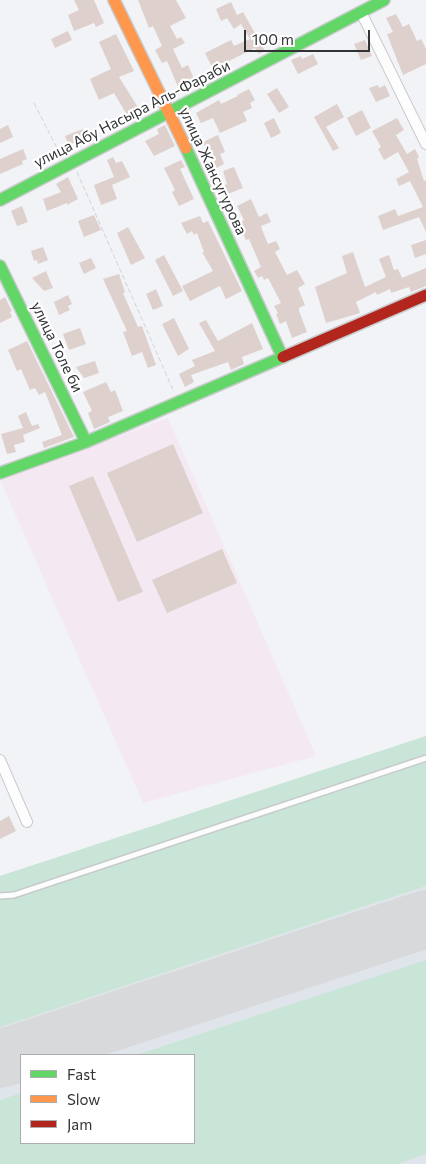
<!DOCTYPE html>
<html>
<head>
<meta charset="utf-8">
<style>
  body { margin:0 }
  #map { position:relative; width:426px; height:1164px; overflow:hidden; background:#f1f3f6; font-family:Commissioner,sans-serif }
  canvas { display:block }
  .legend { position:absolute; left:20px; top:1054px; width:175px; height:90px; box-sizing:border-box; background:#fff; border:1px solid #adadaf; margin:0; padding:6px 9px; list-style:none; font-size:15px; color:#323336 }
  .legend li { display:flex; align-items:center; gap:10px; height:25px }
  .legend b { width:25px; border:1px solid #adadaf }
  .scale { position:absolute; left:244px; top:30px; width:126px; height:22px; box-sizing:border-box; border:2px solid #323336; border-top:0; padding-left:6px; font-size:15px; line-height:18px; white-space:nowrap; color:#323336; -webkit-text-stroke:4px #fff; paint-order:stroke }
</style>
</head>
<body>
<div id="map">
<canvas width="426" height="1164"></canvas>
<ul class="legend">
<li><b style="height:6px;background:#63d668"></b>Fast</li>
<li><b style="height:6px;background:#ff974d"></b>Slow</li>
<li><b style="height:6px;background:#b3261e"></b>Jam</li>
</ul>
<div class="scale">100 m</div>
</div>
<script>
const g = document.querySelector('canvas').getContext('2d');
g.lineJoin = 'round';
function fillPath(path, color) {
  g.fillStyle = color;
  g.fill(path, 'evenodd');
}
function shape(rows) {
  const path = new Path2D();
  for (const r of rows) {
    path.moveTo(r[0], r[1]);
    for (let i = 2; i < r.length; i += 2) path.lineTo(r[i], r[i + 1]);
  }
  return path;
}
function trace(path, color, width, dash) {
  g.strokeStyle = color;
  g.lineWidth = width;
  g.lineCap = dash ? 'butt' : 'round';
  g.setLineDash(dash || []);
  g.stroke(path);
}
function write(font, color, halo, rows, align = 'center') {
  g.font = font + ' Commissioner,sans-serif';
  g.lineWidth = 4.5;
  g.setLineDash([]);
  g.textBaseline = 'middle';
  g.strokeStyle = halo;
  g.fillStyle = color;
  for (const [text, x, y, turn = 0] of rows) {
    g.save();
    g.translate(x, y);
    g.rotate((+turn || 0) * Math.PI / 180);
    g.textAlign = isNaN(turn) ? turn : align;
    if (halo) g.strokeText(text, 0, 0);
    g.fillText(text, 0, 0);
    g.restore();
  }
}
fillPath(shape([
  [426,739,426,1164,0,1164,0,876],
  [21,1055,194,1055,194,1143,21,1143]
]), '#e0e5ec');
fillPath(shape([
  [168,418,316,756,143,803,0,480]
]), '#f4e9f3');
fillPath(shape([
  [426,736,426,886,0,1027,0,876],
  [426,960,426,1154,397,1164,0,1164,0,1100,21,1093,21,1143,194,1143,194,1055,136,1055]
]), '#c9e5d7');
trace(shape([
  [0,1059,426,919]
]), '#d8d9db', 58);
fillPath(shape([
  [74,0,94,0,104,23,96,27,94,23,74,31,68,15,79,10],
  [138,0,176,0,186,18,170,26,177,39,181,37,185,43,173,49,182,68,188,65,195,81,179,89,167,61,162,63,155,50,162,46,153,26,149,28],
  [231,2,237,15,243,12,265,51,259,54,255,48,213,69,205,53,231,40,234,46,250,39,241,24,234,29,227,18,221,21,216,9],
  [396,14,403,27,409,24,417,41,421,39,426,49,426,64,403,75,387,34,393,32,386,18],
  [68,31,72,40,55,48,51,39],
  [116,34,134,71,119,77,139,109,127,115,114,93,99,100,90,79,111,69,99,42],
  [365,40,372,56,361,60,354,44],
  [313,54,318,64,298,74,291,60,301,56,302,59],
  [378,85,379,88,385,85,390,96,376,102,369,88],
  [277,88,289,107,279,113,267,94],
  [249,89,255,100,250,103,252,108,243,112,247,121,220,133,213,118,201,123,196,113,219,100,221,104,238,96,237,95],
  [337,104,344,117,326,127,339,148,333,151,314,117],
  [362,110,371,128,356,136,347,118],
  [274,118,281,133,271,138,264,123],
  [397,118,404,130,396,135,407,154,415,149,419,157,417,159,424,181,426,180,426,232,419,217,383,230,378,216,395,209,398,216,423,207,410,181,399,186,396,179,409,172,398,152,384,160,378,149,381,147,372,131],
  [8,125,13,137,0,143,0,129],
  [165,125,175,146,154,156,145,141,159,134,157,129],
  [83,129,87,137,69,145,65,136],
  [218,135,225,152,220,154,224,164,211,171,208,163,211,161,203,142],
  [23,149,27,159,22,161,23,164,0,174,0,159],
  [113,157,116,163,122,161,130,177,112,185,117,199,101,205,94,185,114,177,107,160],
  [181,160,185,167,180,169,194,199,179,206,172,192,175,190,164,168],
  [234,167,243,188,228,194,224,186,227,184,223,171],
  [68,177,78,199,67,205,67,203,47,211,43,199,61,192,56,184],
  [251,199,259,217,267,213,271,222,261,226,263,232,268,244,276,241,280,249,275,252,287,275,297,270,305,284,298,288,305,305,299,308,299,311,307,332,292,338,286,321,280,324,276,314,278,313,274,306,281,303,268,278,264,280,262,276,258,278,254,271,261,267,249,239,246,240,238,223,244,220,237,206],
  [22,206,28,222,17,226,11,211],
  [94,215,101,230,84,237,78,221],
  [200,216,203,223,208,221,242,291,226,299,220,286,190,301,182,286,213,271,202,252,204,252,197,233,194,235,192,231,187,234,181,223],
  [128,227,145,258,131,265,117,233],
  [426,240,426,254,415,258,411,245],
  [43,247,48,260,38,264,37,260,34,261,31,251],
  [353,252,365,287,386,277,379,259,389,255,394,270,398,269,402,278,426,268,426,286,411,292,409,287,391,293,390,289,377,295,376,292,356,302,360,313,326,323,315,287,347,273,342,256],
  [164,255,183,291,173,296,155,260],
  [91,258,96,268,84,274,79,263],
  [46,271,53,288,44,291,32,278],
  [119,274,125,292,123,293,138,327,142,326,156,365,148,368,142,352,132,356,123,332,127,331,103,279],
  [156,289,163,306,153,310,146,294],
  [68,295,72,304,68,306,70,310,59,315,54,302],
  [5,297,12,311,10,312,12,317,0,323,0,300],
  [174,318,189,349,178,356,162,324],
  [206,320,218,341,252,323,263,349,242,357,244,364,231,370,228,362,191,375,194,382,185,387,179,374,195,366,192,360,215,351,199,323],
  [80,328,86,344,69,350,63,334],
  [27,341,74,437,44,448,42,442,62,435,45,392,39,395,35,388,30,390,21,369,17,371,8,350],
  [95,361,99,373,84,378,76,367],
  [106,382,111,392,115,390,123,411,108,417,110,422,94,429,88,413,92,411,83,392],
  [26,412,32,426,38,424,40,428,23,435,25,442,14,445,16,452,7,454,1,434,23,428,18,416],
  [173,444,203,513,137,542,107,473],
  [93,476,143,592,118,602,69,486],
  [222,549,237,583,167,613,152,580],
  [9,816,16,831,0,839,0,821]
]), '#ded1cd');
const lane = shape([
  [0,896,14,895,426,758]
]);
const street = shape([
  [361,12,426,144],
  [0,760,27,822]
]);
const fast = shape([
  [186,148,282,356],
  [0,200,384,0],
  [0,266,86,442],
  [0,473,86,442,283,357]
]);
const slow = shape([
  [114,0,186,148]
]);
const jam = shape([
  [283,357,426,295]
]);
trace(lane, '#c8cacc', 8);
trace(street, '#c8cacc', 12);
trace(fast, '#c8cacc', 14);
trace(slow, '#c8cacc', 14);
trace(jam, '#c8cacc', 14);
trace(shape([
  [34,103,61,156],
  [77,172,174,392]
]), '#d2d2d4', 1, [5, 2.5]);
trace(lane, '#fdfdfe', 5);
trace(street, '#fdfdfe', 10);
trace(fast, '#63d668', 11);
trace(slow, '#ff974d', 11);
trace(jam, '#b3261e', 11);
write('15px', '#323336', '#fff', [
  ["улица Абу Насыра Аль-Фараби",132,114,-27],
  ["улица Жансугурова",213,171,65],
  ["улица Толе би",57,347,64]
]);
</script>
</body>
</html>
